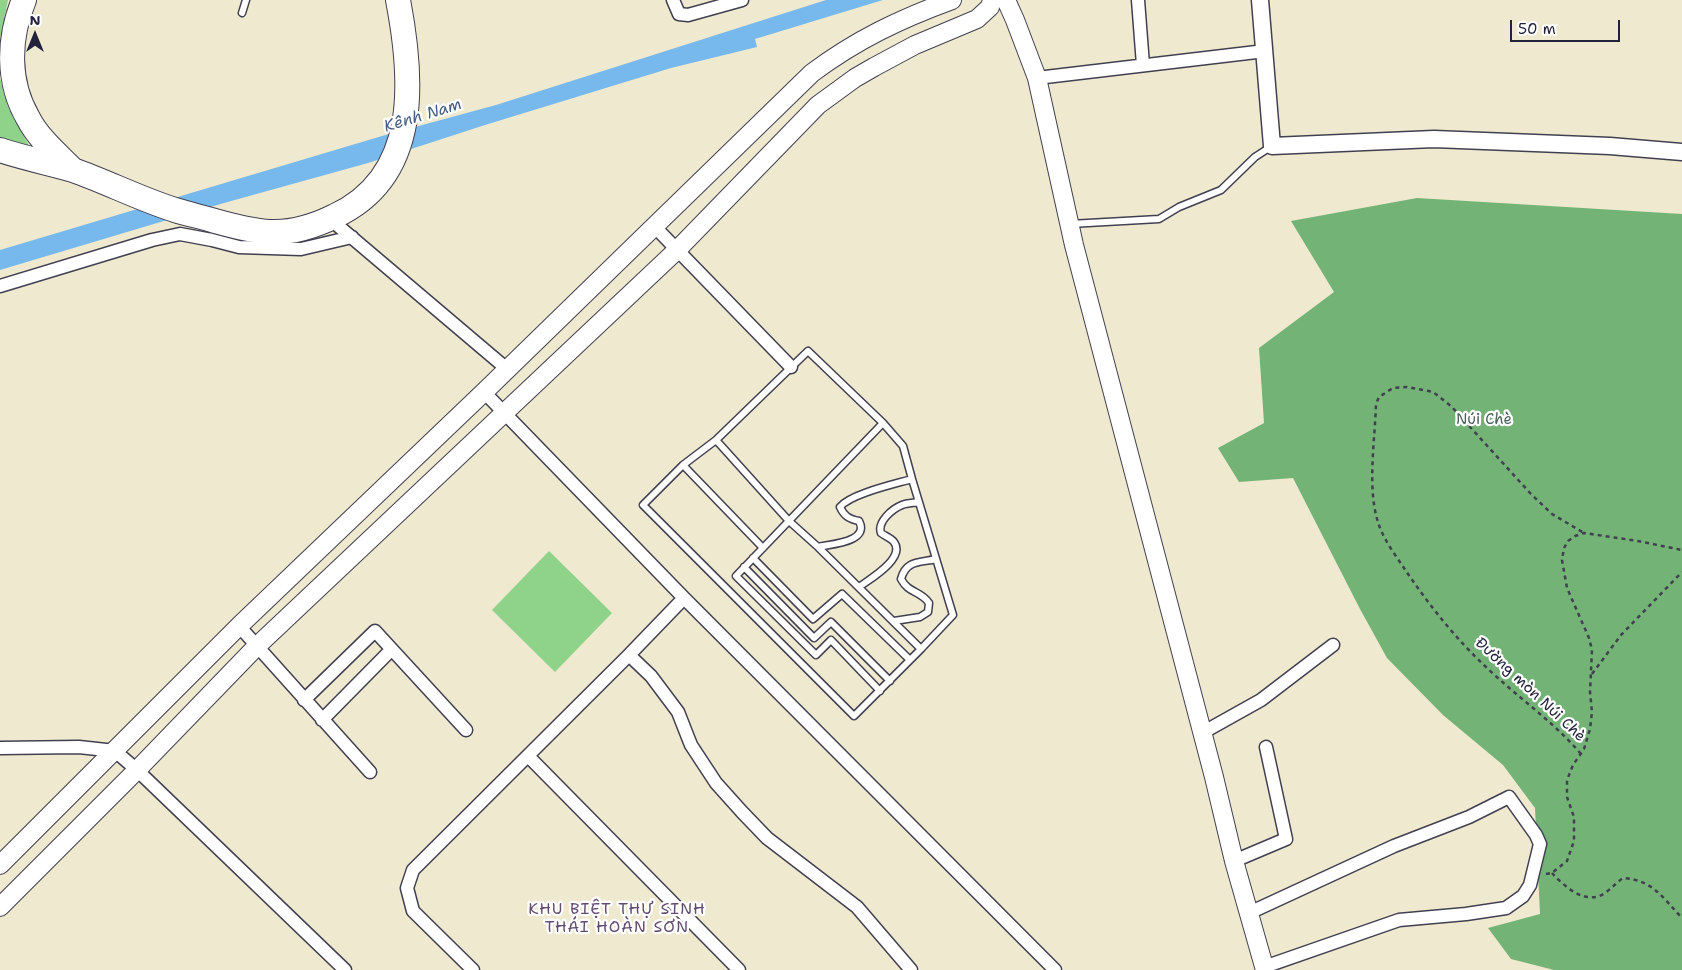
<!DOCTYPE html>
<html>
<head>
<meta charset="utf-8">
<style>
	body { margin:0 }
	#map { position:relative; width:1682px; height:970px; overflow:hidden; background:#efe9cf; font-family:"Shantell Sans",sans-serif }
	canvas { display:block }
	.north { position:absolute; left:10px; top:10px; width:50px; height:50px; -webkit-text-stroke:4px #fff; paint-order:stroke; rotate:0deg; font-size:14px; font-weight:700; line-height:20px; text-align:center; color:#22223b }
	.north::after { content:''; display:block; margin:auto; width:18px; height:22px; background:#22223b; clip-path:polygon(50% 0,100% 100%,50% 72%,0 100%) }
	.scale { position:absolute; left:1510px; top:20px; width:110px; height:22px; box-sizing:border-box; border:2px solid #22223b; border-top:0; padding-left:6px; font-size:15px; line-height:18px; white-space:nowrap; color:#22223b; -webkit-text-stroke:4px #fff; paint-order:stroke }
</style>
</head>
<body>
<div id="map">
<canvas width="1682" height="970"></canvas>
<div class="north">N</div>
<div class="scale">50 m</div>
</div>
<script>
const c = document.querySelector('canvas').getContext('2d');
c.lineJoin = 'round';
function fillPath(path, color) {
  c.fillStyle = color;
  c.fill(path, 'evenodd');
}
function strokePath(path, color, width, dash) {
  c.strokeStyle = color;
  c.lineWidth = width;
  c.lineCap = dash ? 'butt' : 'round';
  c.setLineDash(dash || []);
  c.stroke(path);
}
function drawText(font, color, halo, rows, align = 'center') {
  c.font = font + ' "Shantell Sans",sans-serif';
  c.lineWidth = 4.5;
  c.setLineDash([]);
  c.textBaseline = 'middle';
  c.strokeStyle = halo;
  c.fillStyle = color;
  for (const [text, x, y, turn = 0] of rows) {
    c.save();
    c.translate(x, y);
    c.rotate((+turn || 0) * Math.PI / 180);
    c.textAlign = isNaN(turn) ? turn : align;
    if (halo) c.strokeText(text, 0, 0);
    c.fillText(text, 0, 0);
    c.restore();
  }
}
fillPath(new Path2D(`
	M 0,0 L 8,0 L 0,38 Z
	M 0,78 C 6,105 19,127 32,151 L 0,141 Z
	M 549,551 L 612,613 L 555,672 L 492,610 Z`), '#8fd28a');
fillPath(new Path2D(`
	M 1417,198 L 1682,214 L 1682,970 L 1554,970 L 1511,959 L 1488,928 L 1540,914 L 1535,808 L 1503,765 L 1443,715 L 1387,658 L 1360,609 L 1293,478 L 1239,482 L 1218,448 L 1264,423 L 1259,348 L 1334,292 L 1291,221 Z`), '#73b476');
fillPath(new Path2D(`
	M 826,0 L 883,0 L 755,39 L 757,47 L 671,68 L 485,125 L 368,163 L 224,203 L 0,270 L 0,250 L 382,136 L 496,105 Z`), '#77b9ec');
const service = new Path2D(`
	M 242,13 L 246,0
	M 1070,224 L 1159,219 L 1179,207 L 1221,190 L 1255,157 L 1272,146
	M 808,351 L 883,423 L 903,446 L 912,479 L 953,615 L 921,649 L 854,716 L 643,505 L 683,465 L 716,440 Z
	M 716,440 L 789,521 L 818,547 L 921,649
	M 683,465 L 763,548
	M 818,547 C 831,544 870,542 859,521 C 849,519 844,516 840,507 C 850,494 895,484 912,479
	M 753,558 L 813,619 L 842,594 L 910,660
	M 744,567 L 814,638 L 831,622 L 890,681
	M 859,587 C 870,579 906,558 894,542 C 891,538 885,536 881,533 C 877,522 892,509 902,505 C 907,503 914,503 919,502
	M 894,621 L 920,617 L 928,612 L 929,603 C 920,590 909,594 901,579 C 906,560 919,563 936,559
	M 880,691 L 831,640 L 816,655 L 736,576 L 883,423`);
const minor = new Path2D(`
	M 673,0 L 679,14 L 688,15 L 742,0
	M 1138,0 L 1143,65
	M 1037,78 L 1265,51
	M 330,219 L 507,369
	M 654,226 L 791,367
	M 0,286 L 152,240 L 180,234 L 212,240 L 239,247 L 301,249 L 352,237
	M 484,392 L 684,598 L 1055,970
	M 239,626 L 370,772
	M 629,655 L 684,598
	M 304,700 L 375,631 L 466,730
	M 322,720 L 391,650
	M 1202,733 L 1261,700 L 1333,645
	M 0,748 L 79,747 L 115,751 L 137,770 L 345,970
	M 528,756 L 739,970
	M 1234,861 L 1286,839 L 1266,747
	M 1249,913 L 1394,846 L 1469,817 L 1509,797 L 1536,835 L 1540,844 L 1530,885 L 1523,896 L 1506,908 L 1466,914 L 1399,920 L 1264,967
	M 473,970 L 413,911 L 407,888 L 413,870 L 629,655 L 651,676 L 678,712 L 691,745 L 716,783 L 742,812 L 767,838 L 857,907 L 911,970`);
const tertiary = new Path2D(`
	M 1260,0 L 1272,146 L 1434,139 L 1610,146 L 1682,152`);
const secondary = new Path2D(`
	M 1006,0 L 1015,20 L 1037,78 L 1074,245 L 1214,777 L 1234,861 L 1265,970
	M 0,865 L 239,626 L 484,392 L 812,73 C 856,40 900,19 952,0
	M 0,907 L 137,770 L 256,647 L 677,250 L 818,105 L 855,78 L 874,67 L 915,45 L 977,19 L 990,7 L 992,0`);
const motorway = new Path2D(`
	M 24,0 C 8,38 7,82 28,118 C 38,138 57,154 73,170
	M 0,150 C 24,158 49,163 73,170 C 107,182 140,199 175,210 C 188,214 202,217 215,221 C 233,226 252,231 270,232 C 294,233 315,226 335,216 C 421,176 413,78 398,0`);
strokePath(service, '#414051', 9);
strokePath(minor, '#414051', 15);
strokePath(tertiary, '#414051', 19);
strokePath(secondary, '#414051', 20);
strokePath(motorway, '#414051', 26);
strokePath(new Path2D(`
	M 1592,674 L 1621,635 L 1682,572
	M 1581,754 C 1553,721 1517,697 1486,667 C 1456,639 1429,605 1406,571 C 1396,556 1383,539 1378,522 C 1367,488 1375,440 1376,404 L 1379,397 L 1393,388 L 1407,387 L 1433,392 L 1451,406 L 1531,494 L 1552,514 L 1584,533
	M 1552,873 C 1565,887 1586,906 1605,893 C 1612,888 1617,882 1623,878 C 1653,880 1663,898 1682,918
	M 1546,874 L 1552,873 L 1567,861 L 1574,841 L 1574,817 L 1567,797 L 1567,780 L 1573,765 L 1584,749 L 1590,729 L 1592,712 L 1590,692 L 1592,650 L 1589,638 L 1567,588 L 1562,560 L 1564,548 L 1568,541 L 1575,536 L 1584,533 L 1638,541 L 1682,550`), '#414051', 2.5, [4, 4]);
strokePath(service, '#fff', 6);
strokePath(minor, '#fff', 12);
strokePath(tertiary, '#fff', 16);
strokePath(secondary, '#fff', 18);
strokePath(motorway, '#fff', 24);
drawText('15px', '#486057', '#fff', [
	["Núi Chè",1484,420]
]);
drawText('15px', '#22223b', '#fff', [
	["Đường mòn Núi Chè",1530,690,43]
]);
drawText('italic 16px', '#445e82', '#fff', [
	["Kênh Nam",423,116,-17]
]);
c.letterSpacing = '1px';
drawText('16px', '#624c6f', '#fff', [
	["KHU BIỆT THỰ SINH",617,910],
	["THÁI HOÀN SƠN",617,928]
]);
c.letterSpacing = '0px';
</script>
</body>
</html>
